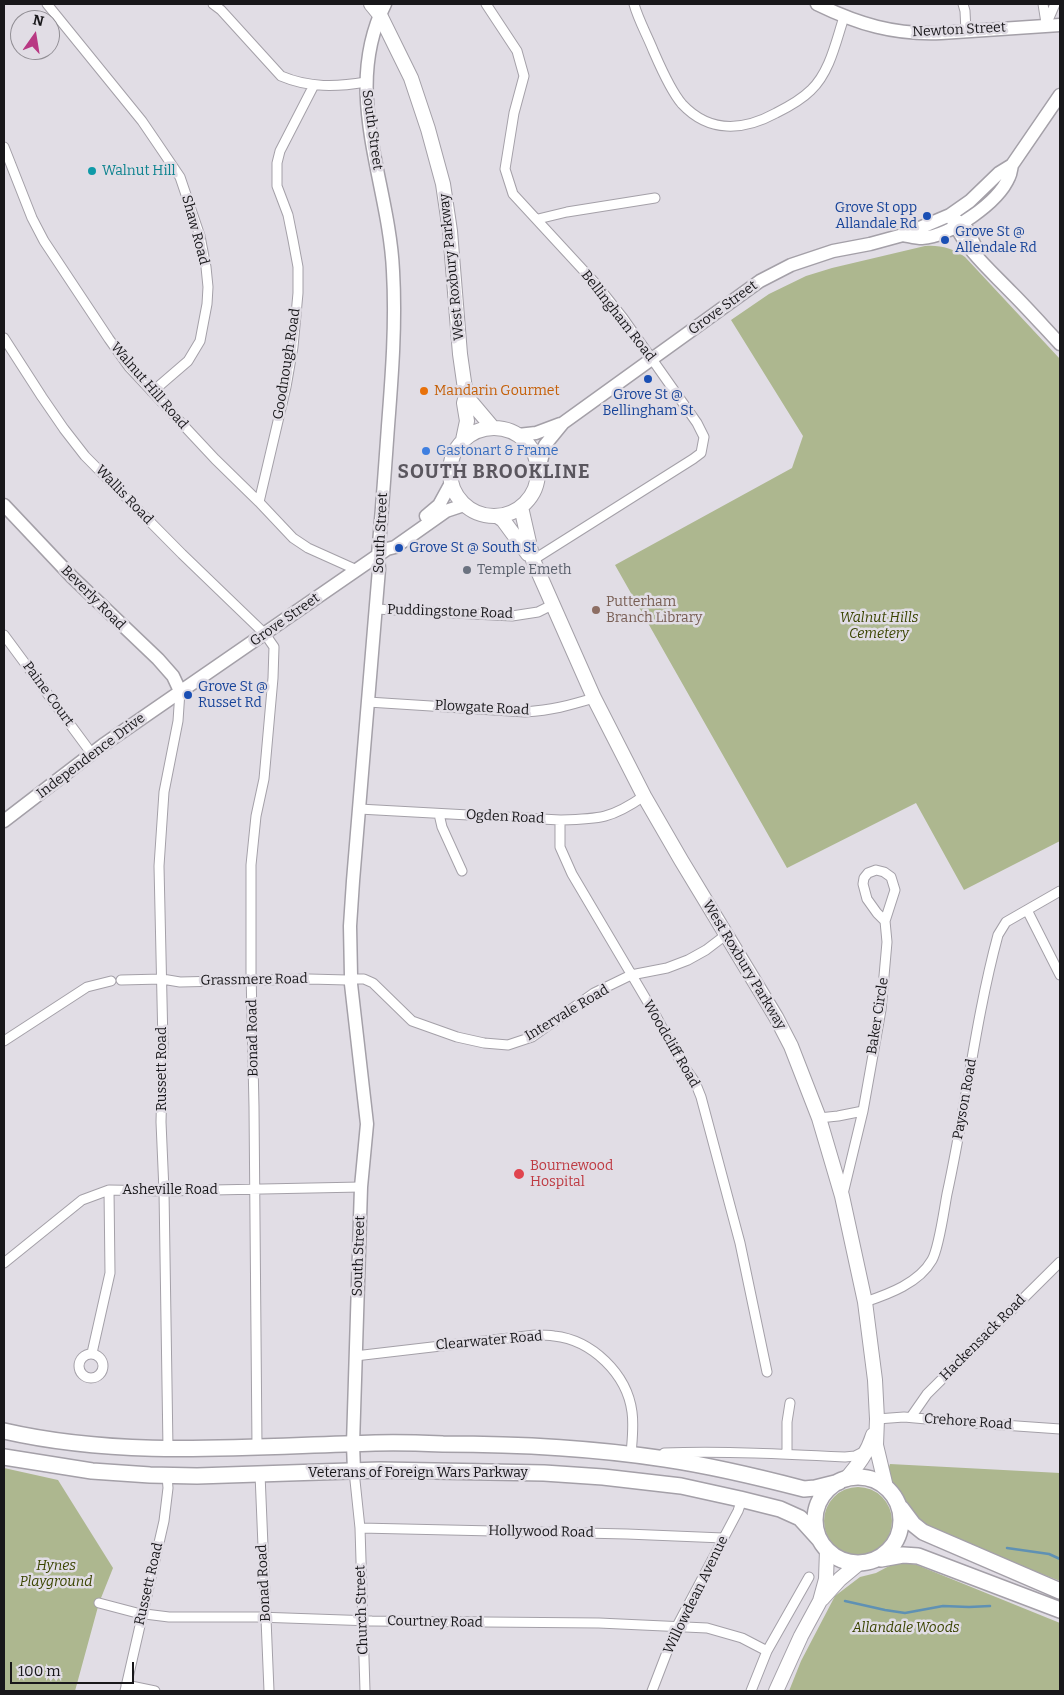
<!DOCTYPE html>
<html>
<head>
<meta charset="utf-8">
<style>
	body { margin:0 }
	#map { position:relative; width:1064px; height:1695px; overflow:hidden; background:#e1dde5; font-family:Bitter,serif }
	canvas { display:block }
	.frame { position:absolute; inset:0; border:5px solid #18171a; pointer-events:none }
	.north { position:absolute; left:10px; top:10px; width:50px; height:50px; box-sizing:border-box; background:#e1dde5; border:1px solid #918e94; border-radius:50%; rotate:13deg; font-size:14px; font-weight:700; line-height:20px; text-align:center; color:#18171a }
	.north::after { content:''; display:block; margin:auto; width:18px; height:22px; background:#b83883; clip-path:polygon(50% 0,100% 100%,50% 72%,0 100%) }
	.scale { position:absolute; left:10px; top:1662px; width:124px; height:22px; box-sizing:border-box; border:2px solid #18171a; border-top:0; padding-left:6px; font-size:15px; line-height:18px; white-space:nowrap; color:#18171a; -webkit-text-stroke:4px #e1dde5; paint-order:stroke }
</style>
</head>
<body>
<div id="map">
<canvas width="1064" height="1695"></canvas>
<div class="frame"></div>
<div class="north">N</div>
<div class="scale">100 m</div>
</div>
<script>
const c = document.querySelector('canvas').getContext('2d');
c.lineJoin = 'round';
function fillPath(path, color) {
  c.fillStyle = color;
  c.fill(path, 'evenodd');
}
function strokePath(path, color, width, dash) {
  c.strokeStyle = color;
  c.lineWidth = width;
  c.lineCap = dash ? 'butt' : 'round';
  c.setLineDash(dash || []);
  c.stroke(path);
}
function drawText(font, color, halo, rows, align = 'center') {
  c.font = font + ' Bitter,serif';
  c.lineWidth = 5;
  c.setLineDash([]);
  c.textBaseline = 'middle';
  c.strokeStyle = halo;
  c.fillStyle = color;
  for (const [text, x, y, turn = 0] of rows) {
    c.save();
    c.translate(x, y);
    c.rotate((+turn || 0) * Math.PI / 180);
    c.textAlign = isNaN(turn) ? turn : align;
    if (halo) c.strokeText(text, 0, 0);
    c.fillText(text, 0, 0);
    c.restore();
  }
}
fillPath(new Path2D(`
	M 925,246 C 940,245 953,248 965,257 L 1060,359 L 1060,841 L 964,890 L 916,803 L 787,868 L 615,565 L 792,468 L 803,436 L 731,320 L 769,294 L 806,276 L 832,268 Z
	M 890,1464 L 1060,1473 L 1060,1581 L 930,1531 L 911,1514 L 902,1494 L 886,1476 Z
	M 4,1468 L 58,1480 L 113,1568 L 99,1603 L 75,1691 L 4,1691 Z
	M824 1521a34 34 0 1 1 68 0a34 34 0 1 1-68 0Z
	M 903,1562 L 917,1565 L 1060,1623 L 1060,1691 L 789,1691 L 801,1661 L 835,1596 L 860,1577 L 876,1573 L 891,1565 Z`), '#adb78f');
strokePath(new Path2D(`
	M 1007,1548 L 1049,1554 L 1060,1559
	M 845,1601 L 885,1610 L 905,1613 L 943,1606 L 969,1607 L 990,1606`), '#5f91b4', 2.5);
const street = new Path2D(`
	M 47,4 L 142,121 L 157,143 L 180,177 L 200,236 L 206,267 L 208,287 L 207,304 L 200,341 L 188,361 L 152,392
	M 213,4 L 221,10 L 281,76 C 309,88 337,87 366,82
	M 486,4 L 517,51 L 524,76 L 514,113 L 505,169 L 513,194 L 596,284 L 623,318 L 697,423 L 704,437 L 701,453 L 693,459 L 533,560
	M 634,4 C 638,19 647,35 653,50 C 660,66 670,90 682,104 C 709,133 743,131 776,113 C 788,107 802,99 811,90 C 830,72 836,41 844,17
	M 963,4 L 965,11 L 966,32
	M 1043,4 L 1046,23
	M 1046,25 L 1055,4
	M 4,147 L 32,218 L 44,241 L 109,339 L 129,367 L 215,459 L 259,502 L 293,538 L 308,548 L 357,570
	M 538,219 L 567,212 L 655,198
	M 4,338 L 42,397 L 64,429 L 85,456 L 182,554 L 265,634 L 274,647 L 273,678 L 264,779 L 256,816 L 251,865 L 251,972 L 254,1107 L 257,1447
	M 259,502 L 286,387 L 293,347 L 298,293 L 298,267 L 293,240 L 288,215 L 277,186 L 277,163 L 280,151 L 314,85
	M 376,609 L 512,616 L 538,612 L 552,605
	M 4,635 L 92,754
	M 368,702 L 525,712 C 553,710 567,706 594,698
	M 359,809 L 560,820 C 599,819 611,819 644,796
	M 439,814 L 442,827 L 462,871
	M 560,820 L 560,847 L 572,874 L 656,1016 L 680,1061 L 695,1082 L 701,1097 L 740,1243 L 767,1372
	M 1027,910 L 1060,975
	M 354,979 L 364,979 L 373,983 L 412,1021 L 457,1037 L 484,1043 L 508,1045 L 532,1037 L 594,993 L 631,975 L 667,968 L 688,960 L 706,950 L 727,934
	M 121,980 L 162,979 L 180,982 L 309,979 L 347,980
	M 4,1041 L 87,987 L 111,981
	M 819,1118 L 838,1116 L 863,1111 L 881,1010 L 887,942 L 885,921 L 895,890 L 891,877 L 884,872 L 876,870 L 868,873 L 864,878 L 863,884 L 867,899 L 877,913 L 885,921
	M 843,1194 L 863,1111
	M 4,1263 L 82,1200 L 109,1190 L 164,1191 L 361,1187
	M 865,1302 C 889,1294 919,1283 932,1260 C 939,1248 944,1210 947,1194 C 966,1108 975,1020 998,935 L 1006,922 L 1060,891
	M 92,1353 L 110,1273 L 109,1190
	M79 1366a12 12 0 1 1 24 0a12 12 0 1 1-24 0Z
	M 355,1356 L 535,1335 C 541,1335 548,1335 554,1336 C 592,1340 627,1374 632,1412 C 634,1426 632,1441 631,1455 L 634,1455
	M 911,1417 L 927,1394 L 1060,1262
	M 877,1419 L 904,1417 L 960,1422 L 1060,1429
	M 168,1449 L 164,1191 L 161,1122 L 163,1044 L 159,866 L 164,792 L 178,721 L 180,691
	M 664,1453 C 725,1451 785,1454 845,1457 L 855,1456 L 865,1451
	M 787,1454 L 787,1422 L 790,1403
	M 354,1471 L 360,1528 L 365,1691
	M 260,1474 L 269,1691
	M 360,1528 L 627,1534 L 723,1538
	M 99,1603 L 137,1613 L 169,1617 L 258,1617 L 372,1621 L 599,1623 L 707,1628 L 742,1638 L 767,1651
	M 126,1685 L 155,1691
	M 125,1691 L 164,1521 L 168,1488 L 167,1476
	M 652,1691 L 677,1626 L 738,1511 L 742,1499
	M 751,1691 L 767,1651 L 809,1577`);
const secondary = new Path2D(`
	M 817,4 C 858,24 894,35 941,33 L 1060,25
	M 956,220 L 967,229 L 978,252
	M 953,221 C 968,252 988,268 1012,293 C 1028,309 1044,327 1060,344
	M 903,235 C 909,236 916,238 922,238 C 950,236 998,203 1009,177 C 1011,173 1011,169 1012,165 L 1060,95
	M 518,435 L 536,433 L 560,424
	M 537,478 L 545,445 L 563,423 L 760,281 L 791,265 L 833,251 L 870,244 L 903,235 L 950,215 L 970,201 L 999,173 L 1012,165
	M 4,505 L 72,577 L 158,659 L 173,676 L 180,691
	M 426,516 L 439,505 L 451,483
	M 4,821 L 103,745 L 387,549 L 395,547 L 446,511 L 464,505
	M 351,976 L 350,926 L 353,881 L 379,569 L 378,555 C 382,512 385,469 388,426 C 392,375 396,323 393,271 C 389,181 341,92 385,4
	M 351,984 L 367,1124 L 361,1187 L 353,1444 L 354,1471`);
const primary = new Path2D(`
	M 371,4 L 380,15 L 411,78 L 428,129 L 443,184 L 450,231 L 460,354 L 466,396 L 464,403 L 467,421 L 463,440
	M 466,396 L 493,428
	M450 472a44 44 0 1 1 88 0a44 44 0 1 1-88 0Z
	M 521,507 L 533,560 L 594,698 L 644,796 L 681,860 L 776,1017 L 791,1046 L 819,1118 L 842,1196 L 865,1302 L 875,1380 L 877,1419 L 876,1445 L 886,1487
	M 497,516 L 503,520 L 528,554
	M 846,1479 C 858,1465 868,1452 873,1435
	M 822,1599 L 840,1579 L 858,1564
	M 776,1691 L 801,1636 L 820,1601 L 826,1579 L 827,1550`);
const highway = new Path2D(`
	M 4,1431 C 126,1459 251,1446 375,1443 C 397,1442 421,1443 443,1444 C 517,1444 592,1448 665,1459 C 712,1466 758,1477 804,1489 L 815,1488 L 839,1482
	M 4,1457 L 92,1471 L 150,1475 L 197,1476 L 380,1470 L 544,1473 L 603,1477 L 681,1486 L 740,1499 L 780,1509 L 800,1518 L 819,1539
	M815 1520a43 43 0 1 1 86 0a43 43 0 1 1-86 0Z
	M 901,1508 L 913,1524 L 923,1532 L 1060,1591
	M 881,1559 L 903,1555 L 918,1556 L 1060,1610`);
strokePath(street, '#a4a0a8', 11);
strokePath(secondary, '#a4a0a8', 15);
strokePath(primary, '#a4a0a8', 16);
strokePath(highway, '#a4a0a8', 18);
strokePath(street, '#fff', 9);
strokePath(secondary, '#fff', 12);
strokePath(primary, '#fff', 14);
strokePath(highway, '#fff', 15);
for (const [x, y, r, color] of [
	[92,171,5,"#0f9aa8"],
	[927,216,5,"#1a4fb4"],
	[945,240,5,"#1a4fb4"],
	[648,379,5,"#1a4fb4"],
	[424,391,5,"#e8710a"],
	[426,451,5,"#3f7fe0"],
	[399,548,5,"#1a4fb4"],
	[467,570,5,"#6b7280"],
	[596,610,5,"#8d6e63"],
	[188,695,5,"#1a4fb4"],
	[519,1174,6,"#e0444e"]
]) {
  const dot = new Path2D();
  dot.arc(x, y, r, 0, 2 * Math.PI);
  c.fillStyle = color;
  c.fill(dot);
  strokePath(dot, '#e1dde5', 2);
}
drawText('14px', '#18171a', '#e1dde5', [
	["Newton Street",959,30,-3],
	["South Street",372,130,82],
	["Shaw Road",195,230,75],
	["West Roxbury Parkway",452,267,-96],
	["Grove Street",723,308,-36],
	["Bellingham Road",618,316,52],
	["Goodnough Road",287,364,-81],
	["Walnut Hill Road",149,386,49],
	["Wallis Road",124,495,46],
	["South Street",381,533,-87],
	["Beverly Road",93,598,45],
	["Puddingstone Road",450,612,2],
	["Grove Street",285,620,-35],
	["Paine Court",48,694,54],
	["Plowgate Road",482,708,3],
	["Independence Drive",91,756,-37],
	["Ogden Road",505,817,3],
	["West Roxbury Parkway",744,965,59],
	["Grassmere Road",254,980,-1],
	["Intervale Road",567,1013,-31],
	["Baker Circle",878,1016,-81],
	["Bonad Road",253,1038,-91],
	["Woodcliff Road",671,1044,60],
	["Russett Road",162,1069,-90],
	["Payson Road",965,1099,-80],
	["Asheville Road",170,1190],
	["South Street",359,1256,-88],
	["Hackensack Road",983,1338,-45],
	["Clearwater Road",489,1341,-5],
	["Crehore Road",968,1422,4],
	["Veterans of Foreign Wars Parkway",418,1473],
	["Hollywood Road",541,1532,1],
	["Bonad Road",264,1583,-93],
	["Russett Road",149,1584,-77],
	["Willowdean Avenue",696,1595,-64],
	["Church Street",362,1610,-92],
	["Courtney Road",435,1622,1]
]);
drawText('14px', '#0d838f', '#e1dde5', [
	["Walnut Hill",102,171]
], 'left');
drawText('14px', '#164399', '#e1dde5', [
	["Grove St opp",917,208,"right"],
	["Allandale Rd",917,224,"right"],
	["Grove St @",955,232],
	["Allendale Rd",955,248],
	["Grove St @",648,395,"center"],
	["Bellingham St",648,411,"center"],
	["Grove St @ South St",409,548],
	["Grove St @",198,687],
	["Russet Rd",198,703]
], 'left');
drawText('14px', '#c56008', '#e1dde5', [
	["Mandarin Gourmet",434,391]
], 'left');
drawText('14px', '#366cbe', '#e1dde5', [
	["Gastonart & Frame",436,451]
], 'left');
drawText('14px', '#5b616d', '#e1dde5', [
	["Temple Emeth",477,570]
], 'left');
drawText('14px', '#785e54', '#e1dde5', [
	["Putterham",606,602],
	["Branch Library",606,618]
], 'left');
drawText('italic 14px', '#3a4401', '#e1dde5', [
	["Walnut Hills",879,618],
	["Cemetery",879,634],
	["Hynes",56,1566],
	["Playground",56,1582],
	["Allandale Woods",906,1628]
]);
drawText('14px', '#be3a42', '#e1dde5', [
	["Bournewood",530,1166],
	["Hospital",530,1182]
], 'left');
c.letterSpacing = '1px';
drawText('bold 19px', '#5a565e', '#e1dde5', [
	["SOUTH BROOKLINE",494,473]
]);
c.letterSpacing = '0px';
</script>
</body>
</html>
